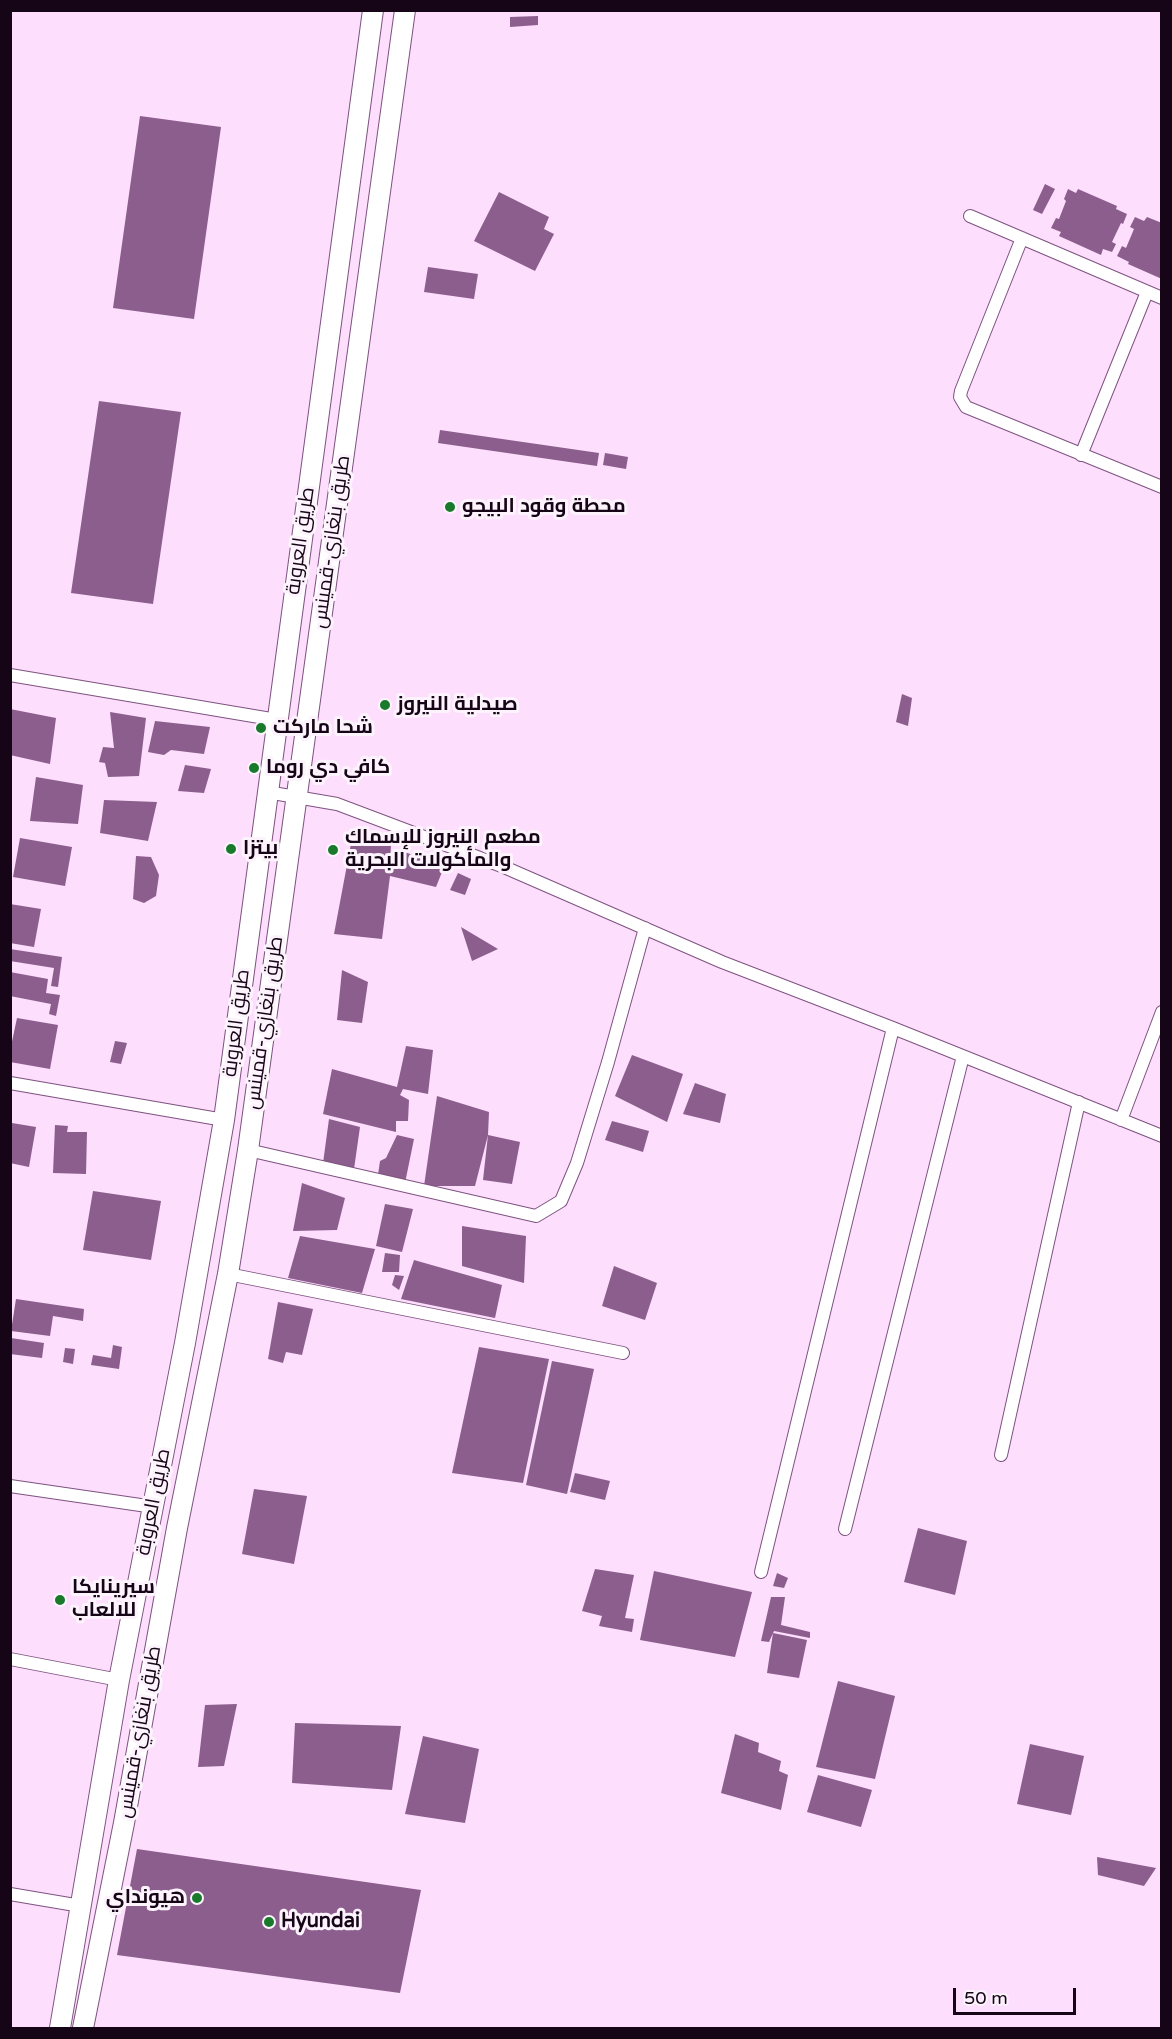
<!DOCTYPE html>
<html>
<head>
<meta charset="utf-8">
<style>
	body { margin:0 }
	#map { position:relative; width:1172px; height:2039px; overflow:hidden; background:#fddefd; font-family:"Varela Round",sans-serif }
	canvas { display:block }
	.frame { position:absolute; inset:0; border:12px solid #150516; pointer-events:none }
	.scale { position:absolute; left:953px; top:1988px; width:123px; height:27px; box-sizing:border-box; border:3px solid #150516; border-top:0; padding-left:8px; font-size:18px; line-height:21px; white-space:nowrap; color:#150516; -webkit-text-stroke:4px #fdf3fd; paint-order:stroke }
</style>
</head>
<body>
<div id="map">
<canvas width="1172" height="2039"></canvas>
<div class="frame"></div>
<div class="scale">50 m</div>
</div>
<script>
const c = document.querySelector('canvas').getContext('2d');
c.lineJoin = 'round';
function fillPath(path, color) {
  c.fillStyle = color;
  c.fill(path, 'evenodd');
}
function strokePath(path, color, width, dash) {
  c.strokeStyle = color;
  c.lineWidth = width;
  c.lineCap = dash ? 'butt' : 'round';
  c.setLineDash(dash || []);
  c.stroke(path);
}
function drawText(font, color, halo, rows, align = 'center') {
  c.font = font + ' "Varela Round",Cairo,sans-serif';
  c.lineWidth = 6;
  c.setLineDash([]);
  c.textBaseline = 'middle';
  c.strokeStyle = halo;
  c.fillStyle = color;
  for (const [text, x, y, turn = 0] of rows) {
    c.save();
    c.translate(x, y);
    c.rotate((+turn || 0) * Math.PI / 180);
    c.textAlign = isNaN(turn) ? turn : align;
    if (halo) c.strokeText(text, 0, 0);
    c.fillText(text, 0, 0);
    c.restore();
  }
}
fillPath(new Path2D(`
	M 538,16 L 538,25 L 510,27 L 510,17 Z
	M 140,116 L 221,127 L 194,319 L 113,308 Z
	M 1045,184 L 1055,189 L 1042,214 L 1033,210 Z
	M 1068,189 L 1076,193 L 1078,189 L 1117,206 L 1116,209 L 1127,214 L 1123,224 L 1121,223 L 1112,242 L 1116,244 L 1112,252 L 1103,249 L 1101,255 L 1059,236 L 1061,232 L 1051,228 L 1056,218 L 1059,219 L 1066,201 L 1064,199 Z
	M 499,192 L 549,217 L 544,229 L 554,234 L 535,271 L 474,241 Z
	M 1135,217 L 1144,221 L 1147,217 L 1162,223 L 1162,279 L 1128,264 L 1129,262 L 1117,256 L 1122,246 L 1126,248 L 1134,229 L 1130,227 Z
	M 428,267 L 478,274 L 474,299 L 424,292 Z
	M 99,401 L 181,412 L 153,604 L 71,593 Z
	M 440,430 L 599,453 L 597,466 L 438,443 Z
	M 605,453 L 628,457 L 626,469 L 603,465 Z
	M 902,694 L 912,698 L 908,726 L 896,722 Z
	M 10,709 L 56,718 L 50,764 L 10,755 Z
	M 110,712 L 146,718 L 139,776 L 108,777 L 105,763 L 99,762 L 103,747 L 114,748 Z
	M 155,721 L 210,727 L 204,754 L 171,750 L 164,755 L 148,752 Z
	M 185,765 L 211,769 L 204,793 L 178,791 Z
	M 36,777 L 83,785 L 78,824 L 30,821 Z
	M 104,800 L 157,802 L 148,841 L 100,833 Z
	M 353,833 L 391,845 L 390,861 L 396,863 L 402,851 L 444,867 L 436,887 L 390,876 L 382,939 L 334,934 Z
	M 20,838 L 72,847 L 65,886 L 13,877 Z
	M 136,856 L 151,857 L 159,875 L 156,896 L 144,903 L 133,899 Z
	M 458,873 L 471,879 L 465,895 L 450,890 Z
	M 10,904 L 41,909 L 34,947 L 10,943 Z
	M 461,927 L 498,949 L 472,961 Z
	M 10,949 L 62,957 L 58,987 L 51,986 L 54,968 L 10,961 Z
	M 342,970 L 368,982 L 362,1023 L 337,1020 Z
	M 10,972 L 48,979 L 46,993 L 60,995 L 56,1016 L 49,1014 L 51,1004 L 10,996 Z
	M 17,1018 L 58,1025 L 50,1069 L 10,1062 L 10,1051 Z
	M 115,1041 L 127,1043 L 121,1064 L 110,1062 Z
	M 406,1046 L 433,1050 L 428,1094 L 403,1089 L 400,1095 L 409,1100 L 408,1121 L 396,1121 L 396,1132 L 323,1114 L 332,1069 L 397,1087 Z
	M 632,1055 L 683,1074 L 667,1122 L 615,1096 Z
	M 695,1083 L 726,1094 L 720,1123 L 683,1114 Z
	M 437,1096 L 489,1112 L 488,1135 L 475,1186 L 424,1186 Z
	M 329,1119 L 360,1127 L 354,1169 L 323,1163 Z
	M 612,1121 L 649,1131 L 643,1152 L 605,1140 Z
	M 12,1123 L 36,1127 L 29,1167 L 10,1163 Z
	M 55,1125 L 68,1126 L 67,1132 L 87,1132 L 86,1174 L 53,1173 Z
	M 397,1135 L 414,1139 L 405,1183 L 378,1175 L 380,1161 L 386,1158 Z
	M 488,1135 L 520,1142 L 512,1184 L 483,1180 Z
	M 302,1183 L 345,1198 L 337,1230 L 293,1231 Z
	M 93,1191 L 161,1201 L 151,1260 L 83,1250 Z
	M 385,1204 L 413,1209 L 402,1252 L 376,1246 Z
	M 462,1226 L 526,1236 L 524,1283 L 462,1266 Z
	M 300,1236 L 375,1249 L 362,1293 L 288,1278 Z
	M 385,1253 L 400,1255 L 399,1272 L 382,1272 Z
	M 414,1260 L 502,1285 L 495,1318 L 401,1299 Z
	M 614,1266 L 657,1283 L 645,1320 L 602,1306 Z
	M 395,1275 L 404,1276 L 399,1290 L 392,1285 Z
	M 16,1299 L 84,1309 L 83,1321 L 53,1316 L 50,1336 L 11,1331 Z
	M 278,1302 L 313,1309 L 302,1355 L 286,1352 L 283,1363 L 268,1359 Z
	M 11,1338 L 44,1343 L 42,1358 L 10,1354 Z
	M 113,1345 L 122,1347 L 119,1369 L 91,1365 L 93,1355 L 111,1358 Z
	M 479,1347 L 549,1359 L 523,1483 L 452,1473 Z
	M 65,1348 L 75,1349 L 73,1364 L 63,1362 Z
	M 552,1361 L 594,1369 L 567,1494 L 526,1485 Z
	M 575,1473 L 610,1481 L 605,1500 L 570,1492 Z
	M 254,1489 L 307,1496 L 294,1564 L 242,1554 Z
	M 918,1528 L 967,1541 L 955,1595 L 904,1582 Z
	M 595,1569 L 634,1575 L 625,1618 L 634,1619 L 632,1632 L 599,1626 L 602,1616 L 582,1611 Z
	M 654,1571 L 752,1592 L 735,1657 L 640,1640 Z
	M 777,1573 L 788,1578 L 784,1588 L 773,1586 Z
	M 771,1597 L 785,1597 L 781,1625 L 810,1632 L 810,1638 L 774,1631 L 769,1642 L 761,1641 Z
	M 773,1633 L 807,1640 L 799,1678 L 767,1673 Z
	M 838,1681 L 895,1696 L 875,1779 L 816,1767 Z
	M 237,1704 L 224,1766 L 198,1767 L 205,1705 Z
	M 295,1723 L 401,1726 L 392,1790 L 292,1783 Z
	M 735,1734 L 759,1743 L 758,1752 L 781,1761 L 779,1771 L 788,1775 L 781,1810 L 721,1793 Z
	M 423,1736 L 479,1749 L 465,1823 L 405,1814 Z
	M 1030,1744 L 1084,1756 L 1071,1815 L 1017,1804 Z
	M 818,1775 L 872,1790 L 861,1827 L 807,1812 Z
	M 137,1849 L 421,1890 L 400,1993 L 117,1955 Z
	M 1097,1857 L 1156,1868 L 1144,1886 L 1098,1875 Z`), '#8c5e8d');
const minor = new Path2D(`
	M 970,216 L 1162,298
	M 1022,238 L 961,391 L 960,397 L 966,407 L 1162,487
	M 1081,455 L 1147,292
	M 10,675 L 277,720
	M 267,792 L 337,804 L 504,867 L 722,962 L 893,1028 L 1162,1136
	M 10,1083 L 224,1120
	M 1121,1120 L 1162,1012
	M 248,1150 L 536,1216 L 561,1201 L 577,1163 L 608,1062 L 645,928
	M 228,1274 L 623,1353
	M 1001,1455 L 1079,1102
	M 10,1486 L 154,1507
	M 845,1529 L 963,1056
	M 761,1572 L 893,1028
	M 10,1659 L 119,1680
	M 10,1894 L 81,1906`);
const primary = new Path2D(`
	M 60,2028 L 119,1680 L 185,1343 L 224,1120 L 373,10
	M 83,2028 L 124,1823 L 177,1528 L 228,1274 L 248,1150 L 405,10`);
strokePath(minor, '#7e5280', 14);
strokePath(primary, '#7e5280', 22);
strokePath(minor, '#fff', 12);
strokePath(primary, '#fff', 20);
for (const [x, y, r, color] of [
	[450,507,6,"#197a2c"],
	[385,705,6,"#197a2c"],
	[261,728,6,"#197a2c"],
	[254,768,6,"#197a2c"],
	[231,849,6,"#197a2c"],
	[333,850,6,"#197a2c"],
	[60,1600,6,"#197a2c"],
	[197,1898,6,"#197a2c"],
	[269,1922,6,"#197a2c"]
]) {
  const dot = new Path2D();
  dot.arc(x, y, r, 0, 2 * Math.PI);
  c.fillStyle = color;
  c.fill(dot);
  strokePath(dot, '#fdf3fd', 2);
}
drawText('bold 20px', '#150516', '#fdf3fd', [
	["محطة وقود البيجو",462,507],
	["صيدلية النيروز",397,705],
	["شحا ماركت",273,728],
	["كافي دي روما",266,768],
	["مطعم النيروز للإسماك",345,838],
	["والمأكولات البحرية",345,861],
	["بيتزا",243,849],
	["سيرينايكا",72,1588],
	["للالعاب",72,1611],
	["هيونداي",185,1898,"right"],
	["Hyundai",281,1922]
], 'left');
drawText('20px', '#150516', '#fdf3fd', [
	["طريق العروبة",301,541,-82],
	["طريق بنغازي-قمينس",332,542,-82],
	["طريق العروبة",237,1023,-83],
	["طريق بنغازي-قمينس",265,1023,-82],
	["طريق العروبة",154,1502,-79],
	["طريق بنغازي-قمينس",140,1732,-80]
]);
</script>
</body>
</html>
